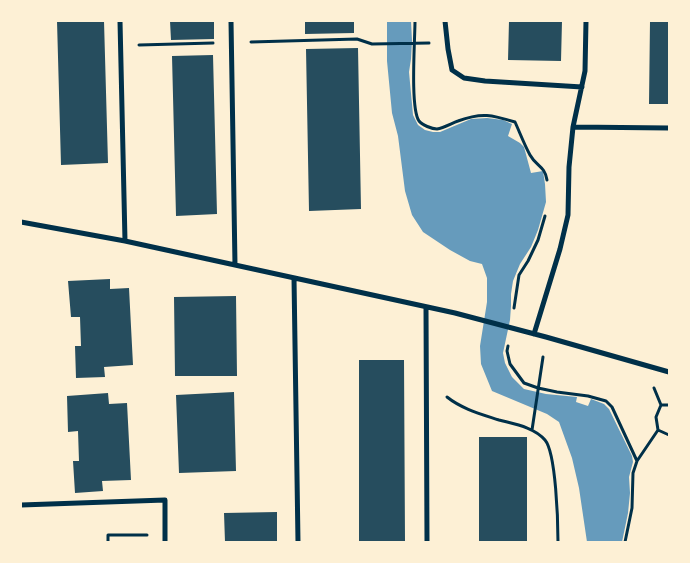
<!DOCTYPE html>
<html>
<head>
<meta charset="utf-8">
<style>
	body { margin:0 }
	#map { position:relative; width:690px; height:563px; overflow:hidden; background:#fdf0d5; font-family:Roboto,sans-serif }
	canvas { display:block }
	.frame { position:absolute; inset:0; border:22px solid #fdf0d5; pointer-events:none }
</style>
</head>
<body>
<div id="map">
<canvas width="690" height="563"></canvas>
<div class="frame"></div>
</div>
<script>
const c = document.querySelector('canvas').getContext('2d');
c.lineJoin = 'round';
function fillPath(path, color) {
  c.fillStyle = color;
  c.fill(path, 'evenodd');
}
function strokePath(path, color, width, dash) {
  c.strokeStyle = color;
  c.lineWidth = width;
  c.lineCap = dash ? 'butt' : 'round';
  c.setLineDash(dash || []);
  c.stroke(path);
}
fillPath(new Path2D(`
	M 387,21 L 411,21 L 412,41 L 411,59 L 409,72 L 413,115 L 418,125 L 425,130 L 433,132 L 440,132 L 471,119 L 487,118 L 503,120 L 512,124 L 508,136 L 520,143 L 524,147 L 531,173 L 543,171 L 545,184 L 546,202 L 538,230 L 531,247 L 520,264 L 513,281 L 511,294 L 511,306 L 510,320 L 503,353 L 505,363 L 512,377 L 524,389 L 546,394 L 577,397 L 576,402 L 588,406 L 591,399 L 604,404 L 609,409 L 632,456 L 633,462 L 629,477 L 630,493 L 628,513 L 622,542 L 587,542 L 579,488 L 572,458 L 559,422 L 547,414 L 492,391 L 481,364 L 480,346 L 487,302 L 487,278 L 482,264 L 470,261 L 450,250 L 423,232 L 412,215 L 405,191 L 398,136 L 392,113 L 387,61 Z`), '#669bbc');
fillPath(new Path2D(`
	M 57,21 L 104,21 L 108,163 L 61,165 Z
	M 170,21 L 214,21 L 214,39 L 171,40 Z
	M 305,21 L 354,21 L 354,33 L 305,34 Z
	M 509,21 L 562,21 L 561,61 L 508,60 Z
	M 650,21 L 669,21 L 669,104 L 649,104 Z
	M 358,48 L 361,209 L 309,211 L 306,49 Z
	M 213,55 L 217,214 L 176,216 L 172,56 Z
	M 110,279 L 110,289 L 129,288 L 133,365 L 104,367 L 105,377 L 76,378 L 75,346 L 81,346 L 80,317 L 71,317 L 68,281 Z
	M 236,296 L 237,376 L 175,376 L 174,297 Z
	M 359,360 L 404,360 L 405,542 L 359,542 Z
	M 234,392 L 236,471 L 179,473 L 176,395 Z
	M 108,393 L 109,404 L 127,403 L 131,480 L 102,481 L 103,491 L 75,493 L 73,461 L 79,461 L 78,431 L 68,432 L 67,396 Z
	M 479,437 L 527,437 L 527,542 L 479,542 Z
	M 277,512 L 277,542 L 225,542 L 224,513 Z`), '#264d5e');
strokePath(new Path2D(`
	M 415,21 C 415,40 410,108 419,121 C 422,125 432,129 437,129 C 444,128 452,123 458,121 C 482,112 492,115 515,122 C 520,133 524,144 530,155 C 536,166 545,166 547,180
	M 251,42 L 357,39 L 372,44 L 429,43
	M 139,45 L 213,43
	M 514,308 L 519,275 L 528,261 L 538,240 L 545,216
	M 508,346 L 507,351 L 510,364 L 524,383 L 538,388 L 557,392 L 588,396 L 606,401 L 612,407 L 637,461 L 633,473 L 632,508 L 625,542
	M 654,388 L 661,405 L 656,417 L 658,430 L 669,435
	M 447,397 C 462,409 481,414 499,420 C 514,424 534,427 545,440 C 556,453 558,522 558,542
	M 661,405 L 669,405
	M 532,430 L 543,357
	M 637,461 L 658,430
	M 108,542 L 108,535 L 147,535`), '#003049', 3);
strokePath(new Path2D(`
	M 120,21 L 125,241
	M 231,21 L 235,265
	M 445,21 L 448,49 L 452,70 L 464,78 L 485,81 L 582,87
	M 573,127 L 669,128
	M 21,222 L 125,241 L 455,313 L 546,337 L 669,372
	M 294,278 L 298,542
	M 426,307 L 427,542
	M 534,334 L 560,249 L 568,215 L 569,167 L 573,127 L 585,71 L 586,21
	M 21,505 L 165,500 L 165,542`), '#003049', 5);
</script>
</body>
</html>
